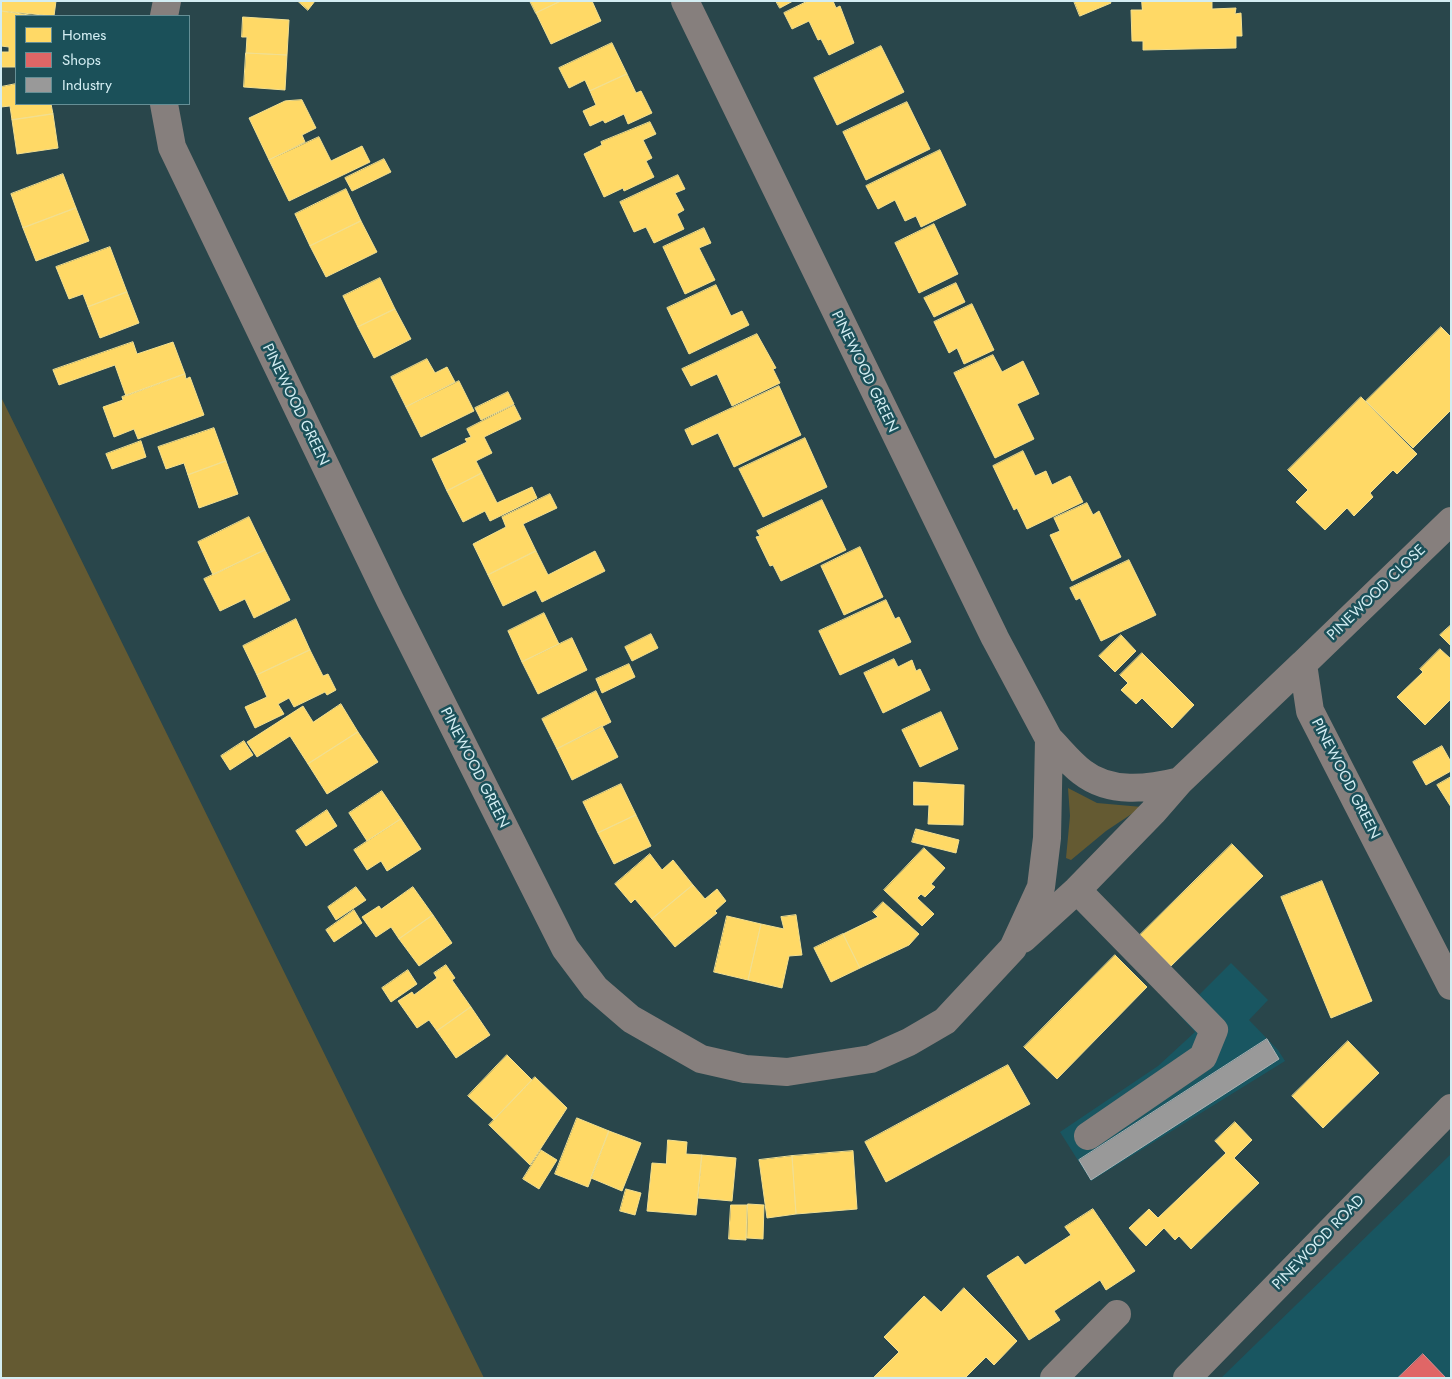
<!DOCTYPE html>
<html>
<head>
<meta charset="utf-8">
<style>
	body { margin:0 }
	#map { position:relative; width:1452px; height:1379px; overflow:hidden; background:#29464b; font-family:Jost,sans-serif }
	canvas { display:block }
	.frame { position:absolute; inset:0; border:2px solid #d3edf2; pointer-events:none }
	.legend { position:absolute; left:15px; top:15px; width:175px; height:90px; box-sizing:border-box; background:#1b5059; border:1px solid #658f96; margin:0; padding:6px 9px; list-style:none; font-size:15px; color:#d3edf2 }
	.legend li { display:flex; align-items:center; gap:10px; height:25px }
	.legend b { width:25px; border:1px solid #658f96 }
</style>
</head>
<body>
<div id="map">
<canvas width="1452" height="1379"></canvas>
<div class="frame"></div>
<ul class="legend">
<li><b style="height:14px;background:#ffd966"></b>Homes</li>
<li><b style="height:14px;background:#e06666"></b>Shops</li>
<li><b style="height:14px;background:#999"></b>Industry</li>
</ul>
</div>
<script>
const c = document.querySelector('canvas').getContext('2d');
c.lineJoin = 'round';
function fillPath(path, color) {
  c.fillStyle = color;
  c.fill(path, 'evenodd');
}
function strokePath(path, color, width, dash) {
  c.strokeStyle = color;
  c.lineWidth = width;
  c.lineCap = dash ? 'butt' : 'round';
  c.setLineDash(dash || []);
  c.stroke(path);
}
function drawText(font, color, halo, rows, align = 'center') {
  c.font = font + ' Jost,sans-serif';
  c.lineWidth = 5;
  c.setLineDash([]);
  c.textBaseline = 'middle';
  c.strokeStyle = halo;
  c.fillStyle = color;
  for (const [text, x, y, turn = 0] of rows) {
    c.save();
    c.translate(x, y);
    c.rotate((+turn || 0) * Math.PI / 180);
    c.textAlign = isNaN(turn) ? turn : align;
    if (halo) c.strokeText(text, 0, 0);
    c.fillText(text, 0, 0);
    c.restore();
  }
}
fillPath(new Path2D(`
	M 1109,939 L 1195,999 L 1231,963 L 1268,1000 L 1249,1020 L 1278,1050 L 1285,1061 L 1091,1181 L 1060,1132 L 1158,1066 L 1195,1032 Z
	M 1451,1154 L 1451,1378 L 1221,1378 Z`), '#195661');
fillPath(new Path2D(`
	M 1,397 L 484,1378 L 1,1378 Z
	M 1068,788 L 1097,803 L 1142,807 L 1106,831 L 1071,860 L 1066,858 L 1070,816 Z`), '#645a32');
const homes = new Path2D(`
	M 1,1 L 56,1 L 54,16 L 1,11 Z
	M 298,1 L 315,1 L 308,10 Z
	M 530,1 L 561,1 L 536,13 Z
	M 561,1 L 592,1 L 601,21 L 551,44 L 536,13 Z
	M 776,1 L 793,1 L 780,8 Z
	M 808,1 L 833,1 L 836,8 L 840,6 L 854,43 L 829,55 L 821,39 L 818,40 L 809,21 L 792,29 L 784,13 Z
	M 1074,1 L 1110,1 L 1111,3 L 1080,16 Z
	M 1142,1 L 1212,1 L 1212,9 L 1236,8 L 1235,14 L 1241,13 L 1242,36 L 1236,36 L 1236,48 L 1143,50 L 1143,41 L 1132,41 L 1131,10 L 1142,10 Z
	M 1,11 L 36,16 L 16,16 L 16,67 L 1,67 L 1,52 L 9,52 L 9,47 L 1,46 Z
	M 243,17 L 289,20 L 287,55 L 246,53 L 247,37 L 242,37 Z
	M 612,43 L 627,74 L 590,91 L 585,80 L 569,88 L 559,68 Z
	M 881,46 L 904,92 L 837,125 L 814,78 Z
	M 246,53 L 287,55 L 285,90 L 244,87 Z
	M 627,74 L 636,93 L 641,91 L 652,113 L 628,124 L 624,114 L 605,123 L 603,120 L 590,126 L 583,111 L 596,105 L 590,91 Z
	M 16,84 L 16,104 L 51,104 L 53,114 L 12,120 L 10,106 L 1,107 L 1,87 Z
	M 302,100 L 316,128 L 302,135 L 305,142 L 269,160 L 249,118 L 285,101 Z
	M 907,102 L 930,149 L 866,180 L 843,132 Z
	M 53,114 L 58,148 L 17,154 L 12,120 Z
	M 650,122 L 656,134 L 643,140 L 652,158 L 646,161 L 654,177 L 624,191 L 623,188 L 604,197 L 584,154 L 602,145 L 601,142 Z
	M 319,137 L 331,161 L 362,146 L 370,162 L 289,201 L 269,160 Z
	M 940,150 L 966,205 L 921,227 L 916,216 L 905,221 L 895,200 L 878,209 L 866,186 Z
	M 384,159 L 391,172 L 352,191 L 345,178 Z
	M 63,174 L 76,208 L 23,228 L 11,194 Z
	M 678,175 L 685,189 L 675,193 L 684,210 L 677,214 L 684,229 L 654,243 L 646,227 L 634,232 L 620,202 Z
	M 346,189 L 361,221 L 310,246 L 295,214 Z
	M 76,208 L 89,241 L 36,261 L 23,228 Z
	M 361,221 L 377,252 L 326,277 L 310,246 Z
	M 934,224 L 958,274 L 919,293 L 895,243 Z
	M 704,228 L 711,243 L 699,248 L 715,280 L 685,294 L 663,247 Z
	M 110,247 L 127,292 L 88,307 L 83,294 L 69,299 L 56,267 Z
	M 380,278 L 395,309 L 358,327 L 343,296 Z
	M 956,283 L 965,302 L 934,317 L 924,298 Z
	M 716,285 L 731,316 L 742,311 L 749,325 L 689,354 L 667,308 Z
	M 127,292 L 139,323 L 100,338 L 88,307 Z
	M 972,304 L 994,350 L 964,364 L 957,348 L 949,353 L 934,322 Z
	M 395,309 L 411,339 L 374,358 L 358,327 Z
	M 1441,327 L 1451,337 L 1451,410 L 1413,448 L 1366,401 Z
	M 757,334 L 776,368 L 773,369 L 780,383 L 732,406 L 717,374 L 691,386 L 682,369 Z
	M 133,342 L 137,354 L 173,342 L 185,374 L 126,396 L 115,365 L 59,385 L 53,370 Z
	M 993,355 L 1002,372 L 1023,361 L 1039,394 L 1017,404 L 1034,439 L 995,458 L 954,373 Z
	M 427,359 L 435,373 L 447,367 L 455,382 L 406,407 L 391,377 Z
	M 185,374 L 186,379 L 190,377 L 204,415 L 138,439 L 134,429 L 114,437 L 103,407 L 123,400 L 122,397 Z
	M 459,381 L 474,411 L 421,437 L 406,407 Z
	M 779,386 L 801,435 L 734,467 L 718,433 L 692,445 L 685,430 Z
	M 508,392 L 514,404 L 481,420 L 475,408 Z
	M 1361,397 L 1417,454 L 1397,474 L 1393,470 L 1370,493 L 1373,497 L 1354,516 L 1347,508 L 1325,530 L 1296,502 L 1308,490 L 1288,470 Z
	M 514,405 L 521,419 L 484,437 L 492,453 L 476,461 L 482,473 L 447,491 L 432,459 L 467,442 L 465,439 L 471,437 L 467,429 Z
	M 214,428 L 226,461 L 188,475 L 184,463 L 166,469 L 158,447 Z
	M 805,438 L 827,487 L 763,517 L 739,469 Z
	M 141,441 L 146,457 L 112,469 L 106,454 Z
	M 1023,451 L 1035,476 L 1046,471 L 1052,485 L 1070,476 L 1083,502 L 1027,529 L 1017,508 L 1014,510 L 993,466 Z
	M 226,461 L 238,494 L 199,508 L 188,475 Z
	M 482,473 L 497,503 L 532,487 L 537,498 L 490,521 L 485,511 L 463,522 L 447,491 Z
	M 550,494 L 557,508 L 523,524 L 536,551 L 488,575 L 473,544 L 506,527 L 502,517 Z
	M 822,500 L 846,550 L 781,581 L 773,565 L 770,566 L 756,537 L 760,536 L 757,531 Z
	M 1087,503 L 1093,515 L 1099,511 L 1121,557 L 1072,581 L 1050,535 L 1060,531 L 1054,518 Z
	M 249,517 L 265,550 L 213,575 L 198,542 Z
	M 860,547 L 883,597 L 844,615 L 821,566 Z
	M 265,550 L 290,600 L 254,618 L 245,599 L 220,611 L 204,579 Z
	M 536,551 L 548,575 L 595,551 L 605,571 L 542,602 L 536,590 L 503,606 L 488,575 Z
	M 1129,560 L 1156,615 L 1101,641 L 1080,598 L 1076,600 L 1070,588 Z
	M 886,600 L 895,619 L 899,617 L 911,642 L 840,675 L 819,631 Z
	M 544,613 L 559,644 L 522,662 L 508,631 Z
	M 296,619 L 310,650 L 257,675 L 243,646 Z
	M 1451,625 L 1451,646 L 1440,635 Z
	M 651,634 L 658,648 L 632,661 L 625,647 Z
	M 1121,635 L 1136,651 L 1115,672 L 1099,656 Z
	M 572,638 L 587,670 L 538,694 L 522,662 Z
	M 1440,649 L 1451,659 L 1451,699 L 1425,725 L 1397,697 L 1423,672 L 1420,669 Z
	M 310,650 L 323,676 L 328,674 L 336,690 L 327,695 L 325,692 L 294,707 L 289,698 L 278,704 L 284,714 L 255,728 L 245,707 L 267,697 L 257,675 Z
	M 1142,653 L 1194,705 L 1172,728 L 1142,698 L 1136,704 L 1121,690 L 1128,683 L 1120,675 Z
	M 894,659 L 898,667 L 912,660 L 916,671 L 920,669 L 930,690 L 883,713 L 864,673 Z
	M 629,664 L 635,677 L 602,693 L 596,679 Z
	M 596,691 L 611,722 L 557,749 L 542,719 Z
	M 341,704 L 358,732 L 308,764 L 290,736 L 257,757 L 247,742 L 303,706 L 313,722 Z
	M 941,712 L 958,749 L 920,767 L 902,730 Z
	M 602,726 L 618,757 L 572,780 L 557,749 Z
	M 358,732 L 378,762 L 327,794 L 308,764 Z
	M 244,741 L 253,755 L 230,770 L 221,756 Z
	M 1442,746 L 1451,762 L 1451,771 L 1426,785 L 1413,762 Z
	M 1451,777 L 1451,807 L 1437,785 Z
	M 914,782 L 964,785 L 963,825 L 928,824 L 929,805 L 914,805 Z
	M 621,784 L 636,815 L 598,833 L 583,802 Z
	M 382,791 L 401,819 L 367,841 L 349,813 Z
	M 327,810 L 337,826 L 306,846 L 296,831 Z
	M 636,815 L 651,846 L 614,864 L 598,833 Z
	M 401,819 L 421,849 L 387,871 L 381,861 L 367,870 L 354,850 Z
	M 916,829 L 959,840 L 956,853 L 912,842 Z
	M 1232,844 L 1263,876 L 1171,966 L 1140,935 Z
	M 924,848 L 945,868 L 931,884 L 935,887 L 925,897 L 921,894 L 917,898 L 934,914 L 922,926 L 884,890 Z
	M 650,854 L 662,870 L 673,860 L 693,885 L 652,919 L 635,899 L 631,903 L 615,884 Z
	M 1322,881 L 1372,1001 L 1331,1018 L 1281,897 Z
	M 693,885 L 705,899 L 717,889 L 726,901 L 715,911 L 717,913 L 675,947 L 652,919 Z
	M 356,887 L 366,900 L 336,920 L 328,907 Z
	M 413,887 L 433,915 L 399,939 L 391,927 L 376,937 L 362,917 L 379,906 L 381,909 Z
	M 883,902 L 919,934 L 909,945 L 860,968 L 843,934 L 878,917 L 873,912 Z
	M 354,910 L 362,923 L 334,942 L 326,930 Z
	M 433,915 L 452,943 L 419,966 L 399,939 Z
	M 796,915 L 802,955 L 789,956 L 782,988 L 748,980 L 761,924 L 784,929 L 781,917 Z
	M 727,916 L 761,924 L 748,980 L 714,972 Z
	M 843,934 L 860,968 L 831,982 L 814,948 Z
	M 1115,955 L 1147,987 L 1057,1079 L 1024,1047 Z
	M 446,965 L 455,978 L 452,980 L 471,1007 L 437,1031 L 429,1020 L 417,1028 L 398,1001 L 412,992 L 414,995 L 437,978 L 434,973 Z
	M 408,970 L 417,984 L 391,1002 L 382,988 Z
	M 471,1007 L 490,1035 L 456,1058 L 437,1031 Z
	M 1348,1041 L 1379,1073 L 1323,1128 L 1292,1096 Z
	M 507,1055 L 532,1080 L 494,1120 L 468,1096 Z
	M 1008,1065 L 1030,1104 L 886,1182 L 865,1142 Z
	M 535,1077 L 567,1108 L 530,1165 L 489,1125 Z
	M 577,1118 L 609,1131 L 588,1187 L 555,1174 Z
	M 1235,1122 L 1252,1140 L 1234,1158 L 1259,1183 L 1191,1249 L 1179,1236 L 1175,1240 L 1164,1228 L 1146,1246 L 1129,1228 L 1149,1209 L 1158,1218 L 1226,1153 L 1215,1141 Z
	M 609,1131 L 641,1143 L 622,1191 L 591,1178 Z
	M 668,1140 L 687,1142 L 686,1154 L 702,1155 L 696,1215 L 647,1211 L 652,1163 L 666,1164 Z
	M 541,1150 L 557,1160 L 539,1189 L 523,1179 Z
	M 853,1151 L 857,1209 L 796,1214 L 792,1156 Z
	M 702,1155 L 736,1158 L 732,1201 L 698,1198 Z
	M 792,1156 L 796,1214 L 767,1218 L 759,1160 Z
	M 626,1189 L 641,1193 L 635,1215 L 620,1211 Z
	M 748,1204 L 764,1205 L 763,1239 L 747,1238 Z
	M 731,1205 L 747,1205 L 746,1240 L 729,1239 Z
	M 1093,1209 L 1135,1271 L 1106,1290 L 1100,1280 L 1054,1311 L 1060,1320 L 1029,1340 L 987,1276 L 1018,1256 L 1025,1265 L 1071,1235 L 1065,1227 Z
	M 964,1288 L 1017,1341 L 994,1365 L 986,1357 L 965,1378 L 874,1377 L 899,1352 L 884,1337 L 924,1296 L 941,1312 Z`);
fillPath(homes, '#ffd966');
strokePath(homes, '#f2df90', 1);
const shops = new Path2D(`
	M 1423,1354 L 1446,1378 L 1398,1378 Z`);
fillPath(shops, '#e06666');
strokePath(shops, '#dc8e90', 1);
const industry = new Path2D(`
	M 1267,1039 L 1279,1059 L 1091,1180 L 1079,1160 Z`);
fillPath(industry, '#999');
strokePath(industry, '#aab2b4', 1);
strokePath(new Path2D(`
	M 164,16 L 167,1
	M 164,104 L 172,147 L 390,600 L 565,948 L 595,988 L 631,1019 L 701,1059 L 745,1069 L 787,1072 L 871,1059 L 909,1042 L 945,1021 L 1013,948 L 1041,887 L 1047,838 L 1049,739 L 995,638 L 685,1
	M 1303,664 L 1451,521
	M 1049,739 C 1060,750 1070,763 1082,772 C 1110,794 1148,789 1180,781
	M 1077,890 L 1214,1030 L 1203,1057 L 1088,1136
	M 1023,939 L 1077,890 L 1153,812 L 1180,781 L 1303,664 L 1310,711 L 1451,986
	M 1054,1378 L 1117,1314
	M 1187,1378 L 1451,1108`), '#867f7d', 28);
drawText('15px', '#d3edf2', '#1b5059', [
	["PINEWOOD GREEN",864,372,64],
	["PINEWOOD GREEN",295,405,64],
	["PINEWOOD CLOSE",1377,593,-44],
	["PINEWOOD GREEN",474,768,63],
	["PINEWOOD GREEN",1345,779,63],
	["PINEWOOD ROAD",1319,1243,-46]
]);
</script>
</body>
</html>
